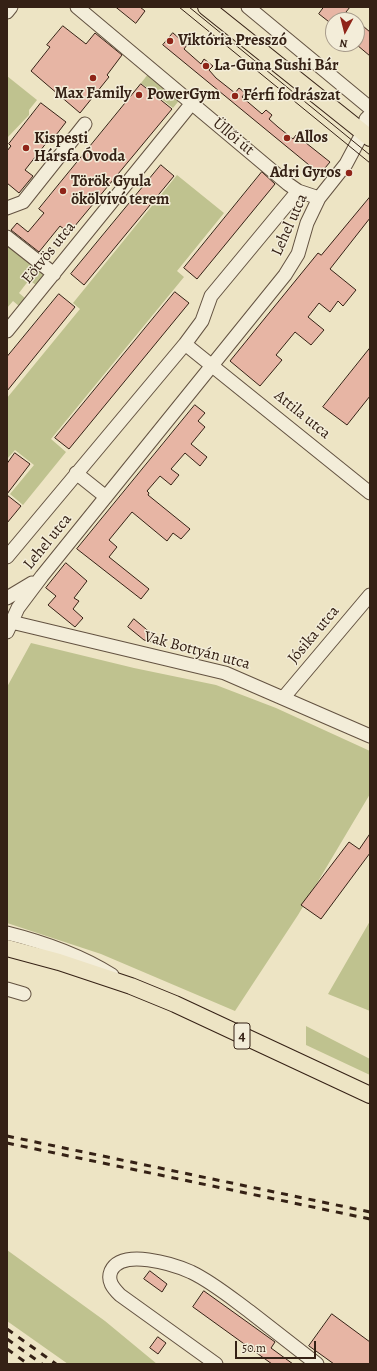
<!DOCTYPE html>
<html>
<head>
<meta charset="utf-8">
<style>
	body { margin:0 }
	#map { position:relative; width:377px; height:1371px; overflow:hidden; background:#ede4c4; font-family:Alegreya,serif }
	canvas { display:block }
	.frame { position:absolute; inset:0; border:8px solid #352115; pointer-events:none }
	.north { position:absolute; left:325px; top:12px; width:40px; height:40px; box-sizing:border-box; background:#f3edd9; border:1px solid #a79b8b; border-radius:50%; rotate:187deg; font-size:11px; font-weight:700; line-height:16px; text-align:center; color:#352115 }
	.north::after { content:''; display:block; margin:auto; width:14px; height:18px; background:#8f2418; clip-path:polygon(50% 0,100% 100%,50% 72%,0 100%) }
	.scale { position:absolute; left:235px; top:1341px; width:81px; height:18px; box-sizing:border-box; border:2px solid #352115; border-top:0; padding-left:5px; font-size:12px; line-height:14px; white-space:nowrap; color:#352115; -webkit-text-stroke:3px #f3edd9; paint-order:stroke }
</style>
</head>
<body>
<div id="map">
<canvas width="377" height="1371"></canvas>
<div class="frame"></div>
<div class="north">N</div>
<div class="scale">50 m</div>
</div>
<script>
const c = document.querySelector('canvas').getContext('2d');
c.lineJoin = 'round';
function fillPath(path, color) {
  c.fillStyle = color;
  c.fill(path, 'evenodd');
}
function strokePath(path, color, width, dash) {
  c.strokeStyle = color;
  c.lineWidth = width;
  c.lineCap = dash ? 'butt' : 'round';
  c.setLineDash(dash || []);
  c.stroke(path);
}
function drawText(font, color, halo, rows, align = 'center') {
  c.font = font + ' Alegreya,serif';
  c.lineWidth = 3;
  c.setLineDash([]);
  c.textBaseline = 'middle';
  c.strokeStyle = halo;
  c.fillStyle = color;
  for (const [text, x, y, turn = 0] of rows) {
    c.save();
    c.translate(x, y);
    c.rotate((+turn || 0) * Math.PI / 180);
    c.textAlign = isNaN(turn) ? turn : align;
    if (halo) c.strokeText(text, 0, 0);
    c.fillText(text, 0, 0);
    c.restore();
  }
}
fillPath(new Path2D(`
	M 149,73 L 181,98 L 173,108 L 141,83 Z
	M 7,76 L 37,100 L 29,110 L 29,115 L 7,138 Z
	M 177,175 L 224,213 L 177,271 L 184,277 L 51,439 L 66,452 L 23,505 L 10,494 L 34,465 L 15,450 L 7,459 L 7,398 L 80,309 L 73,303 Z
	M 7,241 L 48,274 L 40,285 L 36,285 L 29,280 L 19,293 L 26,299 L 19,306 L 13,301 L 7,308 Z
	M 31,643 L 134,668 L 216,685 L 276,708 L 370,751 L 370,794 L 298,915 L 235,1011 L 101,954 L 7,923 L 7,687 Z
	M 370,921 L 370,1011 L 328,994 Z
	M 306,1026 L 370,1059 L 370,1075 L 306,1045 Z
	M 7,1250 L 105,1321 L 157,1364 L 68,1364 L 7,1321 Z`), '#bfc28f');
const building = new Path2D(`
	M 116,7 L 140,7 L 145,11 L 136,23 Z
	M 324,7 L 350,7 L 346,12 L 356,20 L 333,20 L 333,25 L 319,14 Z
	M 357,21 L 370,32 L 370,56 L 357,45 Z
	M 63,26 L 86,44 L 95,33 L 122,55 L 107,75 L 109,77 L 80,113 L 31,71 L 50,47 L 47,45 Z
	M 173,33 L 187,45 L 184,49 L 201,64 L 204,59 L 213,66 L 209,70 L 216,78 L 235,93 L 239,88 L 245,93 L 242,97 L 262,114 L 266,110 L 272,115 L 269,119 L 278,127 L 293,139 L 296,135 L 330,162 L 320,174 L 163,45 Z
	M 141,84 L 172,109 L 69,233 L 60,226 L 39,252 L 11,230 L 17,223 L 28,232 L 44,213 L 39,209 Z
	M 41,103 L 66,122 L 53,139 L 51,137 L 25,170 L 33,176 L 19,193 L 7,183 L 7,151 L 11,146 L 9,144 Z
	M 161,165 L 174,176 L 84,285 L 71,274 Z
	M 262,172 L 275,184 L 197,279 L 184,268 Z
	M 370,197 L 370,218 L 330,269 L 356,290 L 343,306 L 338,301 L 330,312 L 319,303 L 308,317 L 324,330 L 311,345 L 295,332 L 276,355 L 282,360 L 260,386 L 230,361 L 318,253 L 321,255 Z
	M 175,292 L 189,303 L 69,449 L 55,438 Z
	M 59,294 L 75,307 L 7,391 L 7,357 Z
	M 370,348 L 370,396 L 347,425 L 323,407 Z
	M 195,405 L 205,413 L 198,421 L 205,427 L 191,444 L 207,457 L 200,466 L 185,453 L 171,469 L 179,475 L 171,485 L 160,476 L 147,491 L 149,493 L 148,495 L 190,529 L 181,539 L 173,533 L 167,541 L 132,512 L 109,540 L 117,547 L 109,557 L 149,589 L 141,599 L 77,549 Z
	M 15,453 L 30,464 L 7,494 L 7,464 Z
	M 7,495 L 21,506 L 7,523 Z
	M 66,563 L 87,581 L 74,598 L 79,601 L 73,609 L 83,618 L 75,627 L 48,605 L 56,596 L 46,588 Z
	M 134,619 L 165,645 L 144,640 L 128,627 Z
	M 370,834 L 370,853 L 321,919 L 301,905 L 349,842 L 359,849 Z
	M 150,1271 L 167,1284 L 162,1292 L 144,1279 Z
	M 204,1291 L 275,1342 L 271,1348 L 293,1364 L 272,1364 L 193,1307 Z
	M 332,1314 L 370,1342 L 370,1364 L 334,1364 L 309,1346 Z
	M 158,1337 L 166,1343 L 158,1354 L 150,1348 Z`);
fillPath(building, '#e7b5a4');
strokePath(building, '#352115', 1);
const minor = new Path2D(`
	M 77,7 L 288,184 L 298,191 L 319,198
	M 248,7 L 370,108
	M 7,12 L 11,7
	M 7,208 L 23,202 L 85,124
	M 7,237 L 54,274
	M 7,331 L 192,103
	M 185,344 L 370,493
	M 76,473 L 106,497
	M 7,557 L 185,344 L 202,321 L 211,296 L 298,191
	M 7,598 L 32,583
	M 7,621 L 225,673 L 370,736
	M 7,632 L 18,608 L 42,576 L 285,275 L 298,254 L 307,223 L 319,198 L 346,164 L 363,132 L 366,119 L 370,115
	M 284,697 L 370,595
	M 7,933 C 43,942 80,955 112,975
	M 7,989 L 24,994
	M 216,1364 L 120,1295 C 113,1288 107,1281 111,1271 C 122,1248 173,1264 191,1272 C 212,1282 230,1297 249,1311 C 272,1329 294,1346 317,1364`);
const major = new Path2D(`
	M 206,7 L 370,138
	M 7,948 L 59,962 L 131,986 L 175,1004 L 370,1095`);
strokePath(minor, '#635241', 15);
strokePath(major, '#352115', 18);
strokePath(minor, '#f3edd9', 13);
strokePath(major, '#ede4c4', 16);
strokePath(new Path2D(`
	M 179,7 L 370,163
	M 189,7 L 370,155`), '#352115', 1);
strokePath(new Path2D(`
	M 7,1136 L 370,1212
	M 7,1143 L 370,1219
	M 7,1329 L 56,1364
	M 7,1339 L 42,1364
	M 7,1349 L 28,1364`), '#352115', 3, [7, 7]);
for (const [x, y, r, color] of [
	[170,41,4,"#8f2418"],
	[206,66,4,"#8f2418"],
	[93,78,4,"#8f2418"],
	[139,95,4,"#8f2418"],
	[235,96,4,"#8f2418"],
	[287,138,4,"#8f2418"],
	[26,148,4,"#8f2418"],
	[349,173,4,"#8f2418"],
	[63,191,4,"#8f2418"]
]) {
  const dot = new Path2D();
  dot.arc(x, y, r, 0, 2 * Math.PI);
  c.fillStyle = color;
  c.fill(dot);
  strokePath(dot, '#f3edd9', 1.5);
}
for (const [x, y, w] of [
	[242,1036,16]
]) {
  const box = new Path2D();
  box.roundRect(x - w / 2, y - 13, w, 26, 3);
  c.fillStyle = '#f3edd9';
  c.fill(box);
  strokePath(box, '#352115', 1);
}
drawText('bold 15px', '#352115', null, [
	["4",242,1036]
]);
drawText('bold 16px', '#352115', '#f3edd9', [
	["Viktória Presszó",178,41],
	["La-Guna Sushi Bár",214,66],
	["Max Family",93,94,"center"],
	["PowerGym",147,95],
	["Férfi fodrászat",243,96],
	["Allos",295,138],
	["Kispesti",34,139],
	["Hársfa Óvoda",34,157],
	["Adri Gyros",341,173,"right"],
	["Török Gyula",71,182],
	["ökölvívó terem",71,200]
], 'left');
drawText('16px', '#352115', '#f3edd9', [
	["Üllői út",233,137,40],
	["Lehel utca",290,225,-66],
	["Eötvös utca",49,253,-51],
	["Attila utca",302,415,39],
	["Lehel utca",48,542,-51],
	["Jósika utca",314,635,-50],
	["Vak Bottyán utca",197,651,15]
]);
</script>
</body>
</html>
